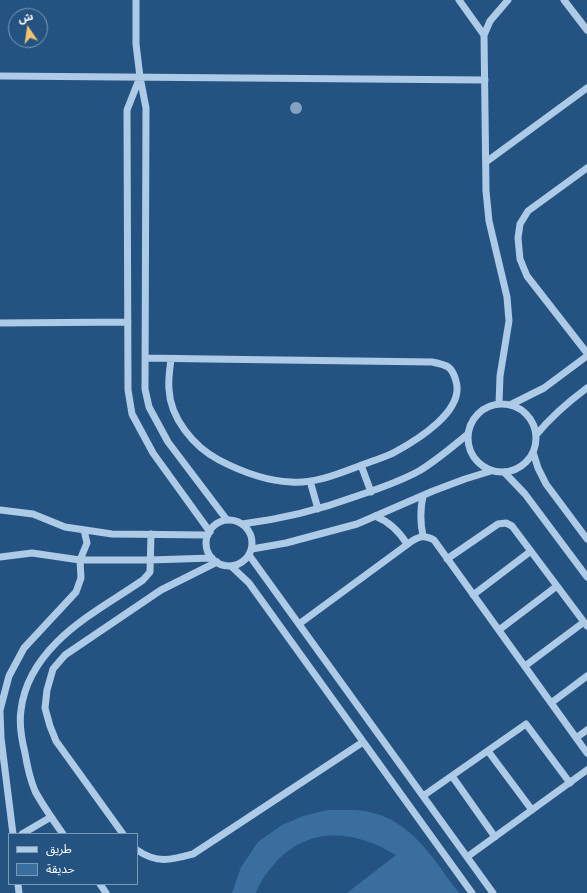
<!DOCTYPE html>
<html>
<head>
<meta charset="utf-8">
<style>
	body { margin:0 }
	#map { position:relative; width:587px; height:893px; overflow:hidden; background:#255381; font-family:"Space Grotesk","Noto Sans Arabic",sans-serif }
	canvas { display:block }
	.legend { position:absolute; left:8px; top:833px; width:130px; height:52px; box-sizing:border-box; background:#255381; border:1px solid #7c98b3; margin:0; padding:5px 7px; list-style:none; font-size:12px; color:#fff }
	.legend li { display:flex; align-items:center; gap:8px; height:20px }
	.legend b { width:20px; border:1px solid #7c98b3 }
	.north { position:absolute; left:8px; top:8px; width:40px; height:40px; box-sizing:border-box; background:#255381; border:1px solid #7c98b3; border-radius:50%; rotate:347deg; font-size:11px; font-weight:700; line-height:16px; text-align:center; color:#fff }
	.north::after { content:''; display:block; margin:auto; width:14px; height:18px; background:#f0c371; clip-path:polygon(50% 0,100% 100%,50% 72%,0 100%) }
</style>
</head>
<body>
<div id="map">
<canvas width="587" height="893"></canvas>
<ul class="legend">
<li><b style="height:5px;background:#adcae6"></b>طريق</li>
<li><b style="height:11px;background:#3a6e9e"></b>حديقة</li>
</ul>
<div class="north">ش</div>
</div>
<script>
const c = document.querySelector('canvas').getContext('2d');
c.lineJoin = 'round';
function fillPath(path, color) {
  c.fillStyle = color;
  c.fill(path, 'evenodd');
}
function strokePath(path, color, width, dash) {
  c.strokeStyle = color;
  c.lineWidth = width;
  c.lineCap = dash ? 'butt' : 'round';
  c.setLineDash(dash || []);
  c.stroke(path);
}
fillPath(new Path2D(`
	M 328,810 C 337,810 346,810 355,810 C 408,813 431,856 459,893 L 347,893 L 396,855 C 356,831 310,825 276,862 C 268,871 260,881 256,893 L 232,893 L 241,867 L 258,842 L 282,825 L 303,816 Z`), '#3a6e9e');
strokePath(new Path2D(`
	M 136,0 L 136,44 L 140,77 L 146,108 L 145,389 L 149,407 L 168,442 L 227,520
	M 459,0 L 484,35 L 486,191 L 489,221 L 507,297 L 509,321 L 500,376 L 499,404
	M 564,0 L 587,30
	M 484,35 L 490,21 L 508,0
	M 0,76 L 485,80
	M 140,77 L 127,110 L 128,390 L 132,414 L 153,453 L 210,532
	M 486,162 L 587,88
	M 587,168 L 528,211 L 520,224 L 518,238 L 520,259 L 527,276 L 587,353
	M 0,323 L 128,322
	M 146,358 L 207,359 L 432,362 C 447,365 452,366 456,381 C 465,411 417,440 395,452 C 388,456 378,459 370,462 C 345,471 318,484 291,482 C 266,481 242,472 219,460 C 194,447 170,418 169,389 C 168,379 170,368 171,359
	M468 438a34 34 0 1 1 68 0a34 34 0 1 1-68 0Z
	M 510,405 L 544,388 L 587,356
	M 536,435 C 551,417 568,402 587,388
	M 533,452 L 538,468 L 546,484 L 587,539
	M 361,465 L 371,492
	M 504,472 L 525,494 L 587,577
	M 310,481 L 318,509
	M 423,496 C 420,510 420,522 423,536
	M 0,510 L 33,514 L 65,527 L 112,534 L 208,535
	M 375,516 C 390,522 399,531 407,544
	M206 543a23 23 0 1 1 46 0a23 23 0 1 1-46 0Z
	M 242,524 C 282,519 319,510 357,496 C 378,489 399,482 419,471 C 436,461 452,447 468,434
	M 252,549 L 286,543 L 357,524 L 433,491 L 465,479 L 491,471
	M 249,555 L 493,893
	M 0,557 L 32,553 L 80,560 L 150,560 L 212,558
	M 447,559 L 498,524 L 506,523 L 512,526 L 587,626
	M 231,566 L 249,583 L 472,893
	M 473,595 L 531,551
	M 299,624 L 412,541 C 420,536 425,535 434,540 L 587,753
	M 499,630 L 557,586
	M 525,666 L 584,622
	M 551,703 L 587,676
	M 0,710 L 9,676 L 24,648 L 76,592 L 81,578 L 80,560 L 87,543 L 84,530
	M 0,712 L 1,738 L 13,834
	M 576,738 L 587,730
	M 488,751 L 532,810
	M 452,776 L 495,837
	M 423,796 L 526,724 L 570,783
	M 22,834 L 51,817
	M 63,834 C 53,820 43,806 35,791 C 30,779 27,765 25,753 C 22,741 19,723 21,710 C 24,684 39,660 57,642 C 82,617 114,600 143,580 L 150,572 L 151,534
	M 123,834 L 56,741 L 50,726 L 45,708 L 47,690 L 53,669 L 65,655 L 161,590 L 217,562
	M 137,850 C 157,864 171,860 193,854 L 363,742
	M 467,857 L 587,770
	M 18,884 L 19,893
	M 100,884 L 106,893`), '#adcae6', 7);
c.fillStyle = '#83a2c1';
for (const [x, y] of [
	[296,108]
]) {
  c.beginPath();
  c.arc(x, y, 6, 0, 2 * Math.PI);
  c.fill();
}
</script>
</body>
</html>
